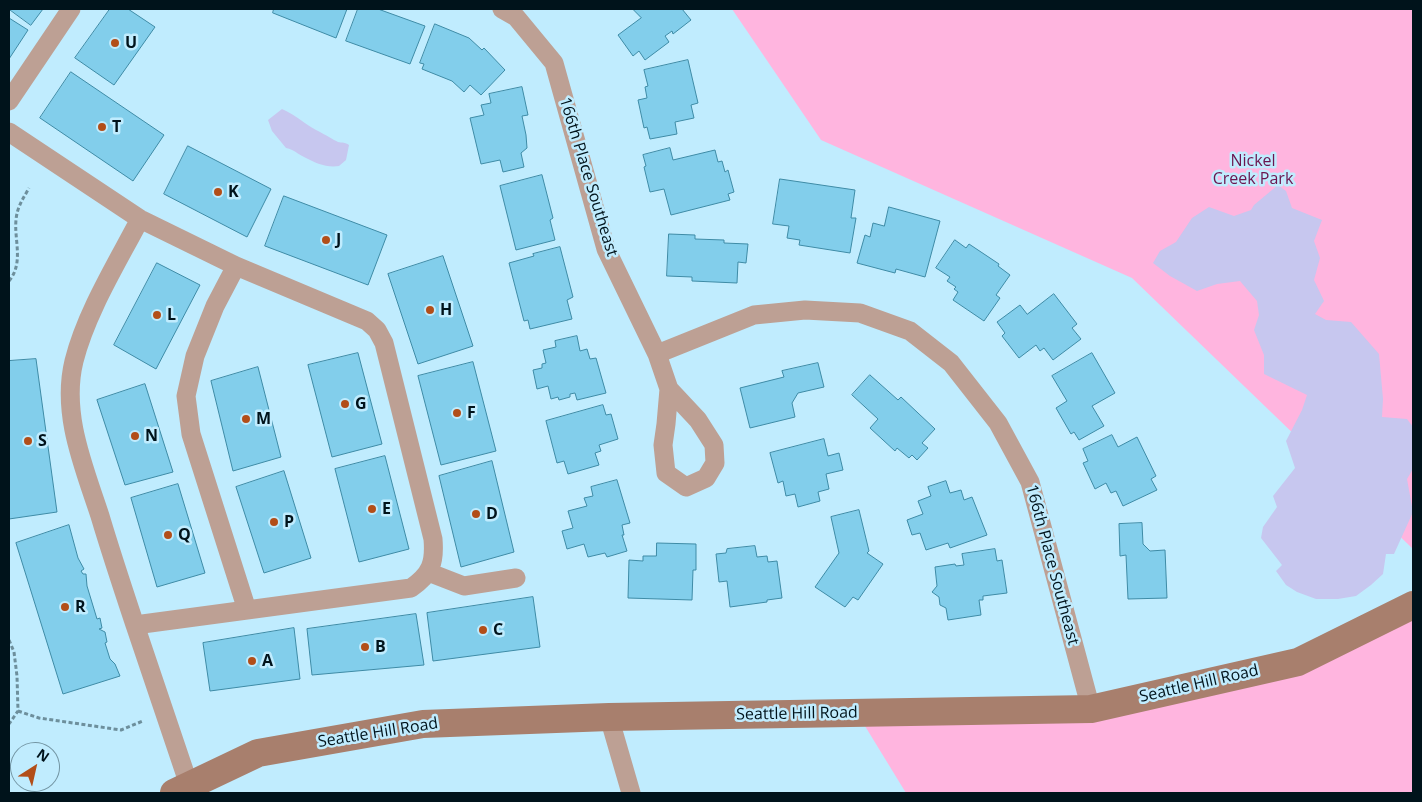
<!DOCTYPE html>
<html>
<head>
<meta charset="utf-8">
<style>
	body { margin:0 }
	#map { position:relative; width:1422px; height:802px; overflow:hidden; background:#c0ecfe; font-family:"Open Sans",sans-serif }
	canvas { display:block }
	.frame { position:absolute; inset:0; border:10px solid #00131b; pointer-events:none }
	.north { position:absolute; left:10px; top:742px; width:50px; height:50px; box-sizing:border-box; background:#c0ecfe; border:1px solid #7395a3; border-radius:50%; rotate:35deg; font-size:14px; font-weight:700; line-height:20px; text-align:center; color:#00131b }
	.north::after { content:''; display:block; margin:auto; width:18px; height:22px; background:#b24e19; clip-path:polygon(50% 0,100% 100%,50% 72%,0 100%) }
</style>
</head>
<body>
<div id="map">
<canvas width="1422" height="802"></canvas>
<div class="frame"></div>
<div class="north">N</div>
</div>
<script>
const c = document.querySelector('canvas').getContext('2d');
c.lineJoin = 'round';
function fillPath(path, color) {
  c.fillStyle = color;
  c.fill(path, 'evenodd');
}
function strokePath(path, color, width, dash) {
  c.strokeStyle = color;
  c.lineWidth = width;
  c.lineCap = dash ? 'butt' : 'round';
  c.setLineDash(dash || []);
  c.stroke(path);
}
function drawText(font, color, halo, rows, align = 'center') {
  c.font = font + ' "Open Sans",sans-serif';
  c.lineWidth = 5;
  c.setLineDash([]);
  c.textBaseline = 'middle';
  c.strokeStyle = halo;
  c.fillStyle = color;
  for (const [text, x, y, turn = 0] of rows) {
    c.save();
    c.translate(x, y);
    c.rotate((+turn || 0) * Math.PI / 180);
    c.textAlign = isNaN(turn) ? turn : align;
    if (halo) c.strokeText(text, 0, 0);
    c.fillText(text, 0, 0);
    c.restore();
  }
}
fillPath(new Path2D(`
	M 732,9 L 1413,9 L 1413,549 L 1132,278 L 821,140 Z
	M 1413,605 L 1413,793 L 906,793 L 857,713 L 1091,709 L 1298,662 Z`), '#ffb5df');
fillPath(new Path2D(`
	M 282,109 C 296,115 307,126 320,132 C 324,134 334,140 338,142 C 342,143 345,142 349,145 L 346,160 L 339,166 C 327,168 315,163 304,157 C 296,153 295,150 286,148 L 272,131 L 268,120 Z
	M 1278,185 L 1286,191 L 1292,208 L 1322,220 L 1314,241 L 1320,258 L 1314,280 L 1324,301 L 1315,314 L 1326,320 L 1351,322 L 1379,354 L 1383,399 L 1382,417 L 1407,419 L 1413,427 L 1413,469 L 1407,479 L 1413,512 L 1394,554 L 1386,554 L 1383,574 L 1371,585 L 1356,596 L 1338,599 L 1316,599 L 1297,592 L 1286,585 L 1276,571 L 1282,565 L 1261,538 L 1263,527 L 1277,507 L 1273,496 L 1295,468 L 1286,441 L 1302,410 L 1307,395 L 1264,374 L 1264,355 L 1254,330 L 1259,315 L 1257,301 L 1240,281 L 1217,284 L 1197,291 L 1170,276 L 1153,263 L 1160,251 L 1176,242 L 1192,218 L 1209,207 L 1234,216 L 1251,210 L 1254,205 Z`), '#c7c7ef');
const building = new Path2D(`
	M 9,9 L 43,9 L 31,25 Z
	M 110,9 L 128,9 L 155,27 L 114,85 L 75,58 Z
	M 274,9 L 347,9 L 336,38 L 273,13 Z
	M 358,9 L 378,9 L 425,26 L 410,64 L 346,41 Z
	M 633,9 L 682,9 L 691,20 L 673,34 L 672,31 L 665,36 L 669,42 L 645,60 L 639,51 L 633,56 L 618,35 L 641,18 Z
	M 9,18 L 28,30 L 9,59 Z
	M 435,24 L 469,38 L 482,50 L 484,48 L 505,70 L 481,95 L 470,85 L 464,92 L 452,81 L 422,69 L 424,64 L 420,63 Z
	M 688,60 L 698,103 L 691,105 L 694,118 L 675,122 L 677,134 L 650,139 L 647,127 L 644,128 L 638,100 L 647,98 L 645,87 L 648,86 L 644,70 Z
	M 71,72 L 164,135 L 133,181 L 40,118 Z
	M 522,87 L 528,115 L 522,116 L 526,135 L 527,148 L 521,153 L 524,167 L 503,172 L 500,160 L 481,164 L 470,118 L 484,115 L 481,105 L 491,103 L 489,94 Z
	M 188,146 L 271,189 L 247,237 L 164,194 Z
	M 670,148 L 673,160 L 715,150 L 718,162 L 722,161 L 725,172 L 728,170 L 734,192 L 728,194 L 730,200 L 671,215 L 664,189 L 650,192 L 644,167 L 646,166 L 643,155 Z
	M 542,175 L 553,218 L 550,220 L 555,240 L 516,250 L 500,186 Z
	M 780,179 L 855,190 L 851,218 L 856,218 L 850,253 L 799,245 L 800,240 L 787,238 L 789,226 L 773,224 Z
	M 284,196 L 387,235 L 368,285 L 265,246 Z
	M 889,207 L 940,221 L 925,277 L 896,269 L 895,273 L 857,263 L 865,235 L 870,237 L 873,223 L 884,226 Z
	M 669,234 L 695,235 L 695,239 L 724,240 L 724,243 L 748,244 L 746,263 L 738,262 L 737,283 L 692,281 L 692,277 L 667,276 Z
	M 955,240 L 966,248 L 969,244 L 999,264 L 998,266 L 1010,275 L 996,295 L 1000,298 L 984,321 L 953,300 L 958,292 L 954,289 L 956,287 L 947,281 L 950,277 L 936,268 Z
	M 560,247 L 573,297 L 567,300 L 572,319 L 530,329 L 528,320 L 524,321 L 509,263 L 534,256 L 533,254 Z
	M 443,256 L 473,346 L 418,364 L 388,274 Z
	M 157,263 L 200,285 L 156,369 L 114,345 Z
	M 1054,294 L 1077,324 L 1072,328 L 1081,339 L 1053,360 L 1044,348 L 1040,351 L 1036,345 L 1019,358 L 1002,336 L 1005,333 L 997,322 L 1020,305 L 1027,314 Z
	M 577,336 L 580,351 L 587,349 L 590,359 L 596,358 L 606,393 L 577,400 L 575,393 L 570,394 L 570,397 L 559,400 L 558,397 L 551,399 L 548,386 L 537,389 L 533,370 L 542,368 L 542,364 L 546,363 L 543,350 L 556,347 L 555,341 Z
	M 358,353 L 382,444 L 332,457 L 308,365 Z
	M 1092,353 L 1115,393 L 1092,406 L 1104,426 L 1079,440 L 1074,432 L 1071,434 L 1056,408 L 1067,401 L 1052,376 Z
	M 36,359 L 57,512 L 9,519 L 9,361 Z
	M 473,362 L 496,451 L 441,465 L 418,376 Z
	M 818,363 L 824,387 L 798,393 L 792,403 L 795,417 L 750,428 L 740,388 L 784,377 L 782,371 Z
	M 258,367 L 281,457 L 233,471 L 211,381 Z
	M 870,375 L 898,400 L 901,397 L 935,429 L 922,443 L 928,448 L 917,460 L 912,455 L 909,458 L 897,448 L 895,451 L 870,428 L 878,419 L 852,395 Z
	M 145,384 L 173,472 L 125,485 L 97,400 Z
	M 603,405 L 606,415 L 611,414 L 618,439 L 599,445 L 601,451 L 595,453 L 599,465 L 568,474 L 564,461 L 557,463 L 546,421 Z
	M 1112,435 L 1118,447 L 1137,437 L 1156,476 L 1151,479 L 1157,490 L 1123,506 L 1116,491 L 1111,493 L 1106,483 L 1095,489 L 1083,463 L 1088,461 L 1083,449 Z
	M 824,439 L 828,456 L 839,453 L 843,470 L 826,474 L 829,489 L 818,492 L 820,501 L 798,507 L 795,494 L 786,496 L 783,481 L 778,483 L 770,453 Z
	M 385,456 L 409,549 L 359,562 L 335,469 Z
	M 492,461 L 514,552 L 461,567 L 439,476 Z
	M 284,471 L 311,558 L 264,573 L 236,487 Z
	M 617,480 L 630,523 L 622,525 L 624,535 L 622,535 L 627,551 L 607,557 L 605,553 L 588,557 L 584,544 L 567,549 L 562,531 L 573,528 L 568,511 L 587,506 L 584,498 L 593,496 L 591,487 Z
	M 946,481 L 950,493 L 961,490 L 964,500 L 972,497 L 987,535 L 950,548 L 948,543 L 926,550 L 920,533 L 912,535 L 907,520 L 923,514 L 918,501 L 931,496 L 928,487 Z
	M 178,484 L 205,573 L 157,587 L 131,498 Z
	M 859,510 L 869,551 L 867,553 L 883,564 L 858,600 L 853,597 L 845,607 L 815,587 L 839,553 L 831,517 Z
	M 1142,523 L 1143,544 L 1150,551 L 1165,550 L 1167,598 L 1128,599 L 1126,555 L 1120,556 L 1119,524 Z
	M 69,525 L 78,558 L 84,569 L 81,571 L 83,574 L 86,574 L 87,586 L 97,619 L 100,618 L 102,628 L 99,629 L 105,632 L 107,642 L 105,643 L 110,659 L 115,664 L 120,676 L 63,694 L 16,543 Z
	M 657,543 L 696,544 L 696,570 L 693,570 L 692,600 L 628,598 L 629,560 L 643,561 L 643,556 L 656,556 Z
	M 755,546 L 757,557 L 767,556 L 768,562 L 777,561 L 782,598 L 767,600 L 767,602 L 730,607 L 727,581 L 719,582 L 716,554 L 726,553 L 727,549 Z
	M 995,549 L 997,561 L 1002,560 L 1007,593 L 983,596 L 983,600 L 979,600 L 981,615 L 948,620 L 946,608 L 940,605 L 939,597 L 932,592 L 937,586 L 935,567 L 955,564 L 956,566 L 964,565 L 962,554 Z
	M 533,597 L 540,647 L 433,661 L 427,613 Z
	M 416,614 L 424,665 L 312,675 L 307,629 Z
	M 294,628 L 300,679 L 210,691 L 203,643 Z`);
fillPath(building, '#82ceeb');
strokePath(building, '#3e8ba6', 1);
strokePath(new Path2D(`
	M 9,281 C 24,263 14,240 16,220 C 17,207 23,199 29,188
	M 9,640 L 14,652 L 17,676 L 18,711 L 9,724
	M 18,711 L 39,718 L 121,730 L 143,721`), '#6d8f9c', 3, [4, 2.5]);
strokePath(new Path2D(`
	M 502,9 L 516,17 L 554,63 L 606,249 L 657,354 L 669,389 L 666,424 L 663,445 L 666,473 L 686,487 L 706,478 L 715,463 L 714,445 L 698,420 L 669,389
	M 9,101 L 71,9
	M 9,132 L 140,219 L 236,266 L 367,321 L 377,330 L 384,343 L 433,539 C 435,563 431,574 411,588 L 135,625 L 189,785
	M 236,266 L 215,306 L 195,356 L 186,396 L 191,434 L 247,610
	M 657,354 L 754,315 L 805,310 L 860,313 L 910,331 L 951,363 L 998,423 L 1030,482 L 1091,709
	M 428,572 L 464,586 L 516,578
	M 135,625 C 123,589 111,553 100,516 C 84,467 61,414 74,361 C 86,313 117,263 140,219
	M 609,717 L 631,793`), '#bda094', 19);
strokePath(new Path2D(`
	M 174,793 L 258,753 L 423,724 L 609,717 L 1091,709 L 1298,662 L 1413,605`), '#a87f6d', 28);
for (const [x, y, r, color] of [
	[115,43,5,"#b24e19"],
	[102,127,5,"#b24e19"],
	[218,192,5,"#b24e19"],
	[326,240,5,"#b24e19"],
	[430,310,5,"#b24e19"],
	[157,315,5,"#b24e19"],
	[345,404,5,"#b24e19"],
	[457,413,5,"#b24e19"],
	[246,419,5,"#b24e19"],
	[135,436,5,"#b24e19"],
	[28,441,5,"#b24e19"],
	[372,509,5,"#b24e19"],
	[476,514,5,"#b24e19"],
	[274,522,5,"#b24e19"],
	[168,535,5,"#b24e19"],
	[65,607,5,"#b24e19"],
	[483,630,5,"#b24e19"],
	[365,647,5,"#b24e19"],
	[252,661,5,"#b24e19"]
]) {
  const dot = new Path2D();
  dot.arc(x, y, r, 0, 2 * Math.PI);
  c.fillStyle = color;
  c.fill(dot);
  strokePath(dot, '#c0ecfe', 2);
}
drawText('bold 16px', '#00131b', '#c0ecfe', [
	["U",125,43],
	["T",112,127],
	["K",228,192],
	["J",336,240],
	["H",440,310],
	["L",167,315],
	["G",355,404],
	["F",467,413],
	["M",256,419],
	["N",145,436],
	["S",38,441],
	["E",382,509],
	["D",486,514],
	["P",284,522],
	["Q",178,535],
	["R",75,607],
	["C",493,630],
	["B",375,647],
	["A",262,661]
], 'left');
drawText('16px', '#6b154f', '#c0ecfe', [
	["Nickel",1253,161],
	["Creek Park",1253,179]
]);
drawText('16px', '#00131b', '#c0ecfe', [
	["166th Place Southeast",588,177,73],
	["166th Place Southeast",1052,565,75],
	["Seattle Hill Road",1199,684,-13],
	["Seattle Hill Road",797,714,-1],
	["Seattle Hill Road",378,733,-9]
]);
</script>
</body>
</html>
